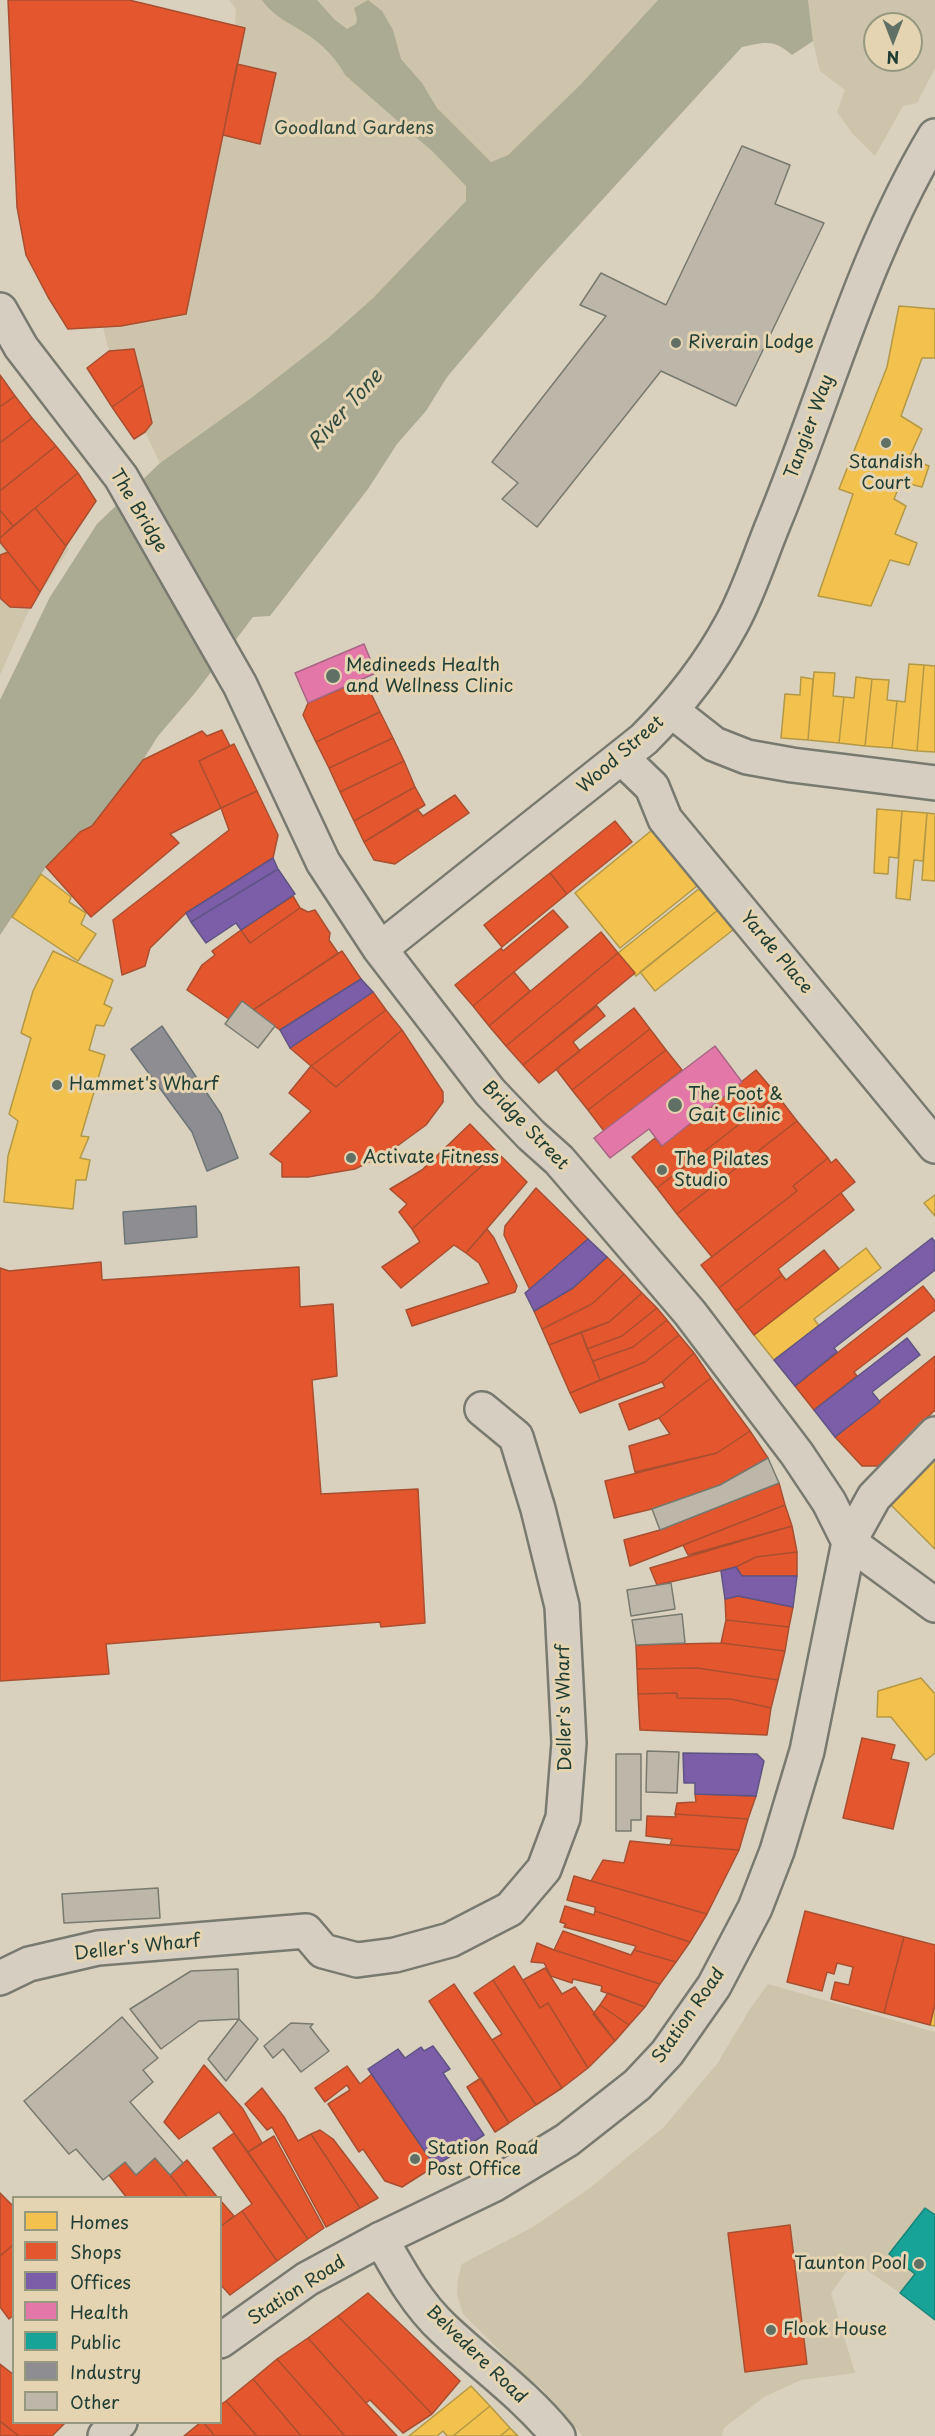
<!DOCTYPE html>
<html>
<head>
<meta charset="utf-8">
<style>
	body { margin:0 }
	#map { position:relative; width:935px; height:2436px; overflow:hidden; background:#d9d0bd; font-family:"Playpen Sans",sans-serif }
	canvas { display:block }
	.legend { position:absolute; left:12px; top:2196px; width:210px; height:228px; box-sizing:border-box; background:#e5d4b1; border:2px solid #96987f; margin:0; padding:8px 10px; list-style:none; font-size:18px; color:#1f3d34 }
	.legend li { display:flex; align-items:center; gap:12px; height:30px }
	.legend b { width:30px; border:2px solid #96987f }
	.north { position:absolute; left:863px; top:12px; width:60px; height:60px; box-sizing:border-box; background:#e5d4b1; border:2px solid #96987f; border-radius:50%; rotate:180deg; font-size:16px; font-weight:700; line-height:24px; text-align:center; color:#1f3d34 }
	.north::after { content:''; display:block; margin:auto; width:21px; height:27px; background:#607064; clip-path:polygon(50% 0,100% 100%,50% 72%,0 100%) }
</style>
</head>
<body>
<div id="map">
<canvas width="935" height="2436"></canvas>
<ul class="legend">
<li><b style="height:16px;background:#f2c14e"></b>Homes</li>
<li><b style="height:16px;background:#e4572e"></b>Shops</li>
<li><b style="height:16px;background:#7b5ea7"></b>Offices</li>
<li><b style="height:16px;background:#e377a8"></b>Health</li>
<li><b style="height:16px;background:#17a398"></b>Public</li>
<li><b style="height:16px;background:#8d8d92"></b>Industry</li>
<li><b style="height:16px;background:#bcb7a9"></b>Other</li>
</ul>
<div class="north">N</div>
</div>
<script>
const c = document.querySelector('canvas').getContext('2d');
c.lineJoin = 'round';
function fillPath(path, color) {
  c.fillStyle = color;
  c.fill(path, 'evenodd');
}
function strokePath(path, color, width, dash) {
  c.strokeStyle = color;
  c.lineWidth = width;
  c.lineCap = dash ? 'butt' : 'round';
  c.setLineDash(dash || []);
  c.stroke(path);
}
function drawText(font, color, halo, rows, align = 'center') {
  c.font = font + ' "Playpen Sans",sans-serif';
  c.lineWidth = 6;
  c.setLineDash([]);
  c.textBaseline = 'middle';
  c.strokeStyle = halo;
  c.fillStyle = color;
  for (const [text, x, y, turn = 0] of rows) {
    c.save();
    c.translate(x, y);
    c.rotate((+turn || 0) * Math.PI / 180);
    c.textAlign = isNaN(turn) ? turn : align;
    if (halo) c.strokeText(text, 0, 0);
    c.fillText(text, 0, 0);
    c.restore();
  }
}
fillPath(new Path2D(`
	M 0,449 L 69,549 L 28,612 L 0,675 Z`), '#cfc5ab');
fillPath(new Path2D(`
	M 229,0 L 658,0 L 581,84 L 508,155 L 491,162 L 466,201 L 373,298 L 327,339 L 251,398 L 160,463 L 145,432 L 152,423 L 134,350 L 109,351 L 103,327 L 186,314 L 245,29 L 235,26 L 236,9 Z
	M 808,0 L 935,0 L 935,68 L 917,103 L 903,106 L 875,156 L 853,134 L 837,112 L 845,90 L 820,71 L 813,41 ZM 875,24 L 911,24 L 911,60 L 875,60 Z
	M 768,1984 L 935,2032 L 935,2215 L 925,2208 L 915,2274 L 900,2293 L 854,2261 L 831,2293 L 855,2373 L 801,2380 L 764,2397 L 724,2428 L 722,2436 L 583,2436 L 542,2389 L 521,2372 L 463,2314 L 457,2295 L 458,2278 L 462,2264 L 533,2227 L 590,2188 L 664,2127 L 717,2064 L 750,2009 ZM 790,2225 L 807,2363 L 745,2371 L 728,2233 Z`), '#cdc4ab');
fillPath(new Path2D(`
	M 262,0 L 317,0 L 335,20 L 347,29 L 356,24 L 357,19 L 354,8 L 368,0 L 382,11 L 393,30 L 401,59 L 422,83 L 437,108 L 491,162 L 508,155 L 581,84 L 658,0 L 808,0 L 813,41 L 792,55 C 774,39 765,42 742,47 L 538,270 L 447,377 L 426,411 L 397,444 L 368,489 L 270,616 L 253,617 L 195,693 L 158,736 L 143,760 L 92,826 L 80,832 L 46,867 L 0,935 L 0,700 L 50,597 L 97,524 L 160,463 L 251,398 L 327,339 L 373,298 L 466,201 L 466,186 L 432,151 L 345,75 C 337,60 325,47 311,37 C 294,25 273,17 262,0 Z`), '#abaa92');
const homes = new Path2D(`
	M 899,306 L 935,309 L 935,358 L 922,358 L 901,416 L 922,429 L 909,458 L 929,466 L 922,487 L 901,482 L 894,499 L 906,506 L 895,534 L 917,543 L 909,565 L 890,560 L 871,606 L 818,596 L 853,494 L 839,489 L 887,367 Z
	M 909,664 L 924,665 L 917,751 L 892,748 L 897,701 L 905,702 Z
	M 924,665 L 935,666 L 935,752 L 917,751 Z
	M 814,672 L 835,673 L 833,696 L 844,697 L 839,743 L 808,740 Z
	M 801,677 L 813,679 L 808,740 L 781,738 L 785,694 L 800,695 Z
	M 856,677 L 872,679 L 865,746 L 839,743 L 844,697 L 854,698 Z
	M 872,679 L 889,680 L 887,700 L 897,701 L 892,748 L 865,746 Z
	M 877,809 L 902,811 L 898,858 L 889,857 L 888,874 L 874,873 Z
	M 902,811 L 927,813 L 923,861 L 914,860 L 910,900 L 896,898 Z
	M 927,813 L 935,814 L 935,881 L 922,880 Z
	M 657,826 L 702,882 L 620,948 L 575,893 Z
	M 41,874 L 71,897 L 69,902 L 86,913 L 81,924 L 96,934 L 78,961 L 12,917 Z
	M 705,884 L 723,906 L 636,976 L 618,953 Z
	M 723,906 L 738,926 L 655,991 L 640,972 Z
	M 53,951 L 113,980 L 104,1004 L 112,1008 L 104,1026 L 96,1025 L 89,1050 L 105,1055 L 81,1136 L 89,1137 L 80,1158 L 90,1160 L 86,1180 L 76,1180 L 73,1209 L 4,1202 L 8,1156 L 18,1121 L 9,1114 L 31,1038 L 21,1033 L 33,991 Z
	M 935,1195 L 935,1216 L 924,1203 Z
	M 866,1248 L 881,1268 L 814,1319 L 819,1326 L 774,1360 L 754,1335 Z
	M 935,1454 L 935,1549 L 891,1505 L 893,1496 Z
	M 921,1678 L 935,1694 L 935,1753 L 926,1760 L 891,1717 L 877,1717 L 878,1691 Z
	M 935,2004 L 935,2026 L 930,2025 Z
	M 471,2386 L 490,2406 L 453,2436 L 447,2436 L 443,2431 L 437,2436 L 409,2436 Z
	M 490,2406 L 510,2428 L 500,2436 L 453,2436 Z
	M 510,2428 L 518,2436 L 500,2436 Z`);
fillPath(homes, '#f2c14e');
strokePath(homes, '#b39946', 1.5);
const shops = new Path2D(`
	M 8,0 L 129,0 L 245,28 L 186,314 L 121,326 L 68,329 L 48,297 L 26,255 L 17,207 Z
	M 237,64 L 276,73 L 260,144 L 223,135 Z
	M 134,349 L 143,385 L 112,407 L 87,368 L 109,351 Z
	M 0,375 L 15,396 L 0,407 Z
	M 143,385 L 152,423 L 145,432 L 134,439 L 112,407 Z
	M 15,396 L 32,418 L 0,443 L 0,407 Z
	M 32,418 L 56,446 L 0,491 L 0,443 Z
	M 56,446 L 78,473 L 13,526 L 0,510 L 0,491 Z
	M 78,473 L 96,501 L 66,546 L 35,508 Z
	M 35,508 L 66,546 L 40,592 L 0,542 L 0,538 Z
	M 0,510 L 13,526 L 0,538 Z
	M 8,552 L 40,592 L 31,608 L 10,607 L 0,598 L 0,555 Z
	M 364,679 L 380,712 L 316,742 L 303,715 L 308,703 Z
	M 380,712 L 393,738 L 329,768 L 316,742 Z
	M 222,730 L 230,746 L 199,761 L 221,808 L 170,834 L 179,843 L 91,917 L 46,867 L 80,832 L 92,826 L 143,760 L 202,731 L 207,736 Z
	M 393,738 L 404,761 L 340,792 L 329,768 Z
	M 234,744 L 257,791 L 221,808 L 199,761 Z
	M 404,761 L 415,787 L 354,821 L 340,792 Z
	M 415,787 L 425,805 L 364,842 L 354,821 Z
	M 257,791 L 278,835 L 273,858 L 186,913 L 150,948 L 145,966 L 122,975 L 113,920 L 229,830 L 221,808 Z
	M 455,795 L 469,813 L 395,864 L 374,860 L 364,842 L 417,809 L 423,816 Z
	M 615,821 L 632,842 L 567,894 L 550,873 Z
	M 550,873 L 567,894 L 502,947 L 484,925 Z
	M 293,896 L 300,908 L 250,943 L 241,930 Z
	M 300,908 L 308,912 L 315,910 L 330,933 L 329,940 L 338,953 L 253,1010 L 242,1001 L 229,1019 L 187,990 L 202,965 L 215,955 L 212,951 L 241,930 L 250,943 Z
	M 553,910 L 568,927 L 473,1006 L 455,985 L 501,948 L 503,951 Z
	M 601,932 L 618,953 L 506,1046 L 489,1026 Z
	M 342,951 L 361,979 L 280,1030 L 253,1010 Z
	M 618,953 L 635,973 L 523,1065 L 506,1046 Z
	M 514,972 L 530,991 L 489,1026 L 473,1006 Z
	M 373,992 L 386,1010 L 311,1066 L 290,1048 Z
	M 597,1006 L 605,1016 L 573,1042 L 580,1051 L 539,1083 L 523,1065 Z
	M 634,1008 L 650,1029 L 572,1090 L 556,1069 Z
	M 386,1010 L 402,1030 L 336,1087 L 311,1066 Z
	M 650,1029 L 666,1050 L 588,1110 L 572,1090 Z
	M 402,1030 L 443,1092 L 443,1102 L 426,1125 L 389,1152 L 355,1169 L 308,1177 L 282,1177 L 282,1163 L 270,1154 L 311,1111 L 289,1093 L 311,1066 L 336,1087 Z
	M 666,1050 L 682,1070 L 604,1131 L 588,1110 Z
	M 756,1070 L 777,1095 L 657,1188 L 632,1157 L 655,1138 L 662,1146 Z
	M 777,1095 L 797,1121 L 677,1214 L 657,1188 Z
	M 797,1121 L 828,1158 L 793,1186 L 797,1191 L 712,1257 L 677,1214 Z
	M 470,1124 L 497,1152 L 412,1229 L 399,1212 L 407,1204 L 390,1189 L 422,1170 Z
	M 497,1152 L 527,1182 L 466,1253 L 454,1245 L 401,1288 L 382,1267 L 420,1242 L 412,1229 Z
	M 828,1158 L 831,1163 L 836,1159 L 855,1182 L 719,1288 L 701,1265 L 797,1191 L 793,1186 Z
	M 536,1188 L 588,1239 L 530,1290 L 504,1235 L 505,1226 Z
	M 841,1193 L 854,1210 L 778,1269 L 782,1275 L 736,1311 L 719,1288 Z
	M 487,1229 L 494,1238 L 517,1286 L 515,1292 L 412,1326 L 406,1310 L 489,1283 L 479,1263 L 466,1253 Z
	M 824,1250 L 839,1269 L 754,1335 L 736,1311 L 782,1275 L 786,1280 Z
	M 607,1257 L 624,1274 L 592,1304 L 542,1329 L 534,1311 L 573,1288 Z
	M 101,1262 L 102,1280 L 299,1267 L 300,1307 L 333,1304 L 337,1376 L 312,1380 L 321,1494 L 418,1489 L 425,1623 L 381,1627 L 380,1622 L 106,1644 L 109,1674 L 0,1681 L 0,1268 L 9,1271 Z
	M 624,1274 L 642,1293 L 609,1322 L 549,1345 L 542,1329 L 592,1304 Z
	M 923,1286 L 935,1301 L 935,1310 L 854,1372 L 857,1376 L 814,1410 L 795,1386 Z
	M 642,1293 L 657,1308 L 622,1336 L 587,1349 L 581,1332 L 609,1322 Z
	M 657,1308 L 667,1320 L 633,1347 L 593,1361 L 587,1349 L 622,1336 Z
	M 667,1320 L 679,1335 L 645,1362 L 600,1380 L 593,1361 L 633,1347 Z
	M 581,1332 L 600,1380 L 570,1393 L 549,1345 Z
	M 679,1335 L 694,1353 L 662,1382 L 580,1413 L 570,1393 L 645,1362 Z
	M 694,1353 L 711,1378 L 659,1418 L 629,1430 L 619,1404 L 665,1387 L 662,1382 Z
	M 935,1356 L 935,1410 L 878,1466 L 862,1466 L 835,1437 Z
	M 711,1378 L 750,1431 L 717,1453 L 635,1472 L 629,1446 L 670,1434 L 659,1418 Z
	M 750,1431 L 768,1458 L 720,1485 L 652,1509 L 614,1518 L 605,1481 L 717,1453 Z
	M 779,1483 L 785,1505 L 630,1566 L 624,1540 L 660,1530 Z
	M 785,1505 L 792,1526 L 688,1555 L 683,1545 Z
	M 792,1526 L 797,1552 L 756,1557 L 736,1567 L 657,1585 L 650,1568 Z
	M 797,1552 L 797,1576 L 742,1576 L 736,1567 L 756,1557 Z
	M 738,1596 L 793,1607 L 789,1627 L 726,1620 L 725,1599 Z
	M 726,1620 L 789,1627 L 785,1651 L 721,1643 Z
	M 721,1643 L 785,1651 L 778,1680 L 697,1668 L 637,1669 L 636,1645 Z
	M 697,1668 L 778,1680 L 771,1708 L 731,1699 L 677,1698 L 677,1693 L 638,1694 L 637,1669 Z
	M 677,1693 L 677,1698 L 731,1699 L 771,1708 L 767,1735 L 640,1730 L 638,1694 Z
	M 862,1738 L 895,1745 L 891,1759 L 909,1763 L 893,1829 L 843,1818 Z
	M 695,1794 L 756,1796 L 748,1819 L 675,1814 L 677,1803 L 696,1802 Z
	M 675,1814 L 748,1819 L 739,1850 L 670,1845 L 672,1839 L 646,1836 L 647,1816 L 676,1817 Z
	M 630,1841 L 670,1845 L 739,1850 L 707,1914 L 591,1881 L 603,1860 L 624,1863 Z
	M 574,1876 L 591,1881 L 707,1914 L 690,1942 L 595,1911 L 595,1907 L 567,1900 Z
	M 565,1906 L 594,1915 L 595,1911 L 690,1942 L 676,1962 L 634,1950 L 636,1946 L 564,1927 L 566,1924 L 560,1922 Z
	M 805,1911 L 904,1937 L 884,2013 L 831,1999 L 835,1982 L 849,1985 L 853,1967 L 837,1963 L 834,1974 L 827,1972 L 822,1991 L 787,1982 Z
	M 563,1931 L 631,1955 L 634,1950 L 676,1962 L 660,1984 L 554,1950 Z
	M 904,1937 L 935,1945 L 935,2004 L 930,2025 L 884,2013 Z
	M 537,1943 L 554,1950 L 660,1984 L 645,2007 L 601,1991 L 602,1986 L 573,1979 L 572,1983 L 551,1976 L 544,1963 L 531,1962 Z
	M 514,1966 L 540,2008 L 548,2003 L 588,2068 L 562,2088 L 493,1980 Z
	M 545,1968 L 562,1994 L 575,1987 L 615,2041 L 588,2068 L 548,2003 L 540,2008 L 523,1980 Z
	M 493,1980 L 562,2088 L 536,2105 L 492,2040 L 502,2034 L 474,1993 Z
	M 454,1984 L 536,2105 L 509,2123 L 429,2001 Z
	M 608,1993 L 645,2007 L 629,2025 L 600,2005 Z
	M 600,2005 L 629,2025 L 615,2041 L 593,2014 Z
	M 204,2065 L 243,2109 L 262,2143 L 248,2152 L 219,2112 L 179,2139 L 164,2122 Z
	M 347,2066 L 360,2084 L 372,2074 L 435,2166 L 402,2187 L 385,2181 L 363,2149 L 359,2152 L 328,2104 L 350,2090 L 347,2085 L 325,2102 L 315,2088 Z
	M 481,2078 L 509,2123 L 495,2132 L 467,2087 Z
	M 262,2088 L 284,2117 L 298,2141 L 311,2134 L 360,2208 L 326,2227 L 272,2127 L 267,2130 L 245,2104 Z
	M 320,2130 L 333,2139 L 378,2198 L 360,2208 L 311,2134 Z
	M 234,2133 L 308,2239 L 277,2261 L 242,2211 L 252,2204 L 213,2148 Z
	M 274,2136 L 324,2228 L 308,2239 L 248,2152 Z
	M 155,2158 L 170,2175 L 188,2198 L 127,2198 L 109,2175 L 125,2162 L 136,2175 Z
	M 187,2160 L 218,2198 L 188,2198 L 170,2175 Z
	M 0,2193 L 14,2207 L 14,2244 L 0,2256 Z
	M 220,2200 L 234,2216 L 220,2227 Z
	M 242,2211 L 277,2261 L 230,2295 L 220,2284 L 220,2227 Z
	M 790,2225 L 807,2364 L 745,2372 L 728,2233 Z
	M 14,2244 L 14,2315 L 9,2319 L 0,2307 L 0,2256 Z
	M 368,2293 L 460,2381 L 432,2414 L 338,2316 Z
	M 338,2316 L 432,2414 L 403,2433 L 370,2400 L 366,2403 L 308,2338 Z
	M 308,2338 L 366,2403 L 397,2436 L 345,2436 L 277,2359 Z
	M 277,2359 L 345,2436 L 301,2436 L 253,2379 Z
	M 0,2364 L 14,2375 L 14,2422 L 66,2422 L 52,2436 L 19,2436 L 0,2421 Z
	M 253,2379 L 301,2436 L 257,2436 L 226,2401 Z
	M 226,2401 L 257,2436 L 215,2436 L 203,2422 L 220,2422 L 220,2405 Z
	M 0,2421 L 19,2436 L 0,2436 Z
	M 201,2422 L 203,2422 L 215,2436 L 184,2436 Z`);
fillPath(shops, '#e4572e');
strokePath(shops, '#a94f30', 1.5);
const offices = new Path2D(`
	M 273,858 L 278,869 L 191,922 L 186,913 Z
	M 278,869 L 295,894 L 241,930 L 236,923 L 206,943 L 191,922 Z
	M 361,979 L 373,992 L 290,1048 L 280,1030 Z
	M 932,1238 L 935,1242 L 935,1270 L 834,1348 L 837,1352 L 795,1386 L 774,1360 Z
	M 588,1239 L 607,1257 L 573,1288 L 534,1311 L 525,1293 Z
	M 907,1338 L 920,1355 L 872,1392 L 880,1402 L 835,1437 L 814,1410 Z
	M 736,1567 L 742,1576 L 797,1576 L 793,1607 L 738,1596 L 725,1599 L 721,1571 Z
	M 683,1753 L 757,1754 L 764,1761 L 756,1796 L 695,1794 L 695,1783 L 684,1783 Z
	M 433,2046 L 450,2069 L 443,2073 L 484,2135 L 435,2166 L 368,2069 L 398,2049 L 405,2058 L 421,2047 L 424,2051 Z`);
fillPath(offices, '#7b5ea7');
strokePath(offices, '#5f5484', 1.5);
const health = new Path2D(`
	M 364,644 L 376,673 L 308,703 L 295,673 Z
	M 715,1046 L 742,1082 L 662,1146 L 649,1129 L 610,1158 L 594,1138 Z`);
fillPath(health, '#e377a8');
strokePath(health, '#a86685', 1.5);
const public = new Path2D(`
	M 925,2208 L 935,2215 L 935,2320 L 900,2293 L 915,2274 L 889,2254 Z`);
fillPath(public, '#17a398');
strokePath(public, '#19847a', 1.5);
const industry = new Path2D(`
	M 162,1026 L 221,1114 L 238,1158 L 207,1171 L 192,1132 L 131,1049 Z
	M 196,1206 L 197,1237 L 125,1244 L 123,1212 Z`);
fillPath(industry, '#8d8d92');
strokePath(industry, '#6c7576', 1.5);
const building = new Path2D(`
	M 742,146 L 790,165 L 775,204 L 824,223 L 736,406 L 661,371 L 537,527 L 502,499 L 518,483 L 492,462 L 606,316 L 580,305 L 601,273 L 666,305 Z
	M 242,1001 L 275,1026 L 258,1048 L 225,1024 Z
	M 768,1458 L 779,1483 L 660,1530 L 652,1509 L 720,1485 Z
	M 671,1583 L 675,1609 L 631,1616 L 627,1590 Z
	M 682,1614 L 685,1643 L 636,1645 L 632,1620 Z
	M 647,1751 L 679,1752 L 677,1793 L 646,1792 Z
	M 616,1754 L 641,1754 L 641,1820 L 631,1820 L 631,1831 L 616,1831 Z
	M 158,1888 L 160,1918 L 64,1923 L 62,1894 Z
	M 238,1969 L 239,2019 L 199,2021 L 161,2049 L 130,2009 L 191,1971 Z
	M 122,2017 L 158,2058 L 143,2070 L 153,2082 L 130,2102 L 183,2163 L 170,2175 L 155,2158 L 136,2175 L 125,2162 L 103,2180 L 76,2149 L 69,2154 L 24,2101 Z
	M 239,2019 L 258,2039 L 226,2081 L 208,2059 Z
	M 291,2023 L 313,2024 L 310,2027 L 329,2051 L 301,2072 L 283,2049 L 273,2058 L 264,2046 Z`);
fillPath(building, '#bcb7a9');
strokePath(building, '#787a6f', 1.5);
const street = new Path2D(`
	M 672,711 L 714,744 L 747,757 L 792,765 L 935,783
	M 622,758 L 652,787 L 665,819 L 935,1146
	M 849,1542 L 874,1497 L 935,1434
	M 0,1978 L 29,1964 L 98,1948 L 306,1931 L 323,1951 L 357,1960 L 395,1955 L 450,1940 L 510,1909 L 544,1869 L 563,1818 L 569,1743 L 562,1606 L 538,1509 L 516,1437 L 482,1409
	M 381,2239 C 399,2271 417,2304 444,2329 C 482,2365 525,2395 558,2436`);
const primary = new Path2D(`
	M 0,310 L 21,347 L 121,477 L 240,685 L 323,862 L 380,949 L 490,1092 L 531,1135 L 559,1160 L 690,1313 L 797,1454 L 829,1502 L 849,1542 L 935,1605
	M 380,949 L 644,739 C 678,705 709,666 732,623 C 749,592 760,556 774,522 C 827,393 863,256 935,136
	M 220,2341 L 307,2279 L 381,2239 L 493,2185 L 567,2140 L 637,2085 L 667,2053 L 714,1986 L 755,1908 L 777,1851 L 807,1751 L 849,1542
	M 105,2436 L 120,2422`);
strokePath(street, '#787a6f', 38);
strokePath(primary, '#787a6f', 38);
strokePath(street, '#d5cec1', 33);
strokePath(primary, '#d5cec1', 33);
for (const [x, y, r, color] of [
	[676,343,6,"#607064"],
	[886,443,6,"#607064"],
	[333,676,8,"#607064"],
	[57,1085,6,"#607064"],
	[675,1105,8,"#607064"],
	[351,1158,6,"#607064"],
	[662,1170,6,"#607064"],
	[415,2159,6,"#607064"],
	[919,2264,6,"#607064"],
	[771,2330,6,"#607064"]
]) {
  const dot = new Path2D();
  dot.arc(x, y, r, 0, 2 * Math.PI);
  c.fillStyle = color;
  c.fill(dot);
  strokePath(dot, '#e5d4b1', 2);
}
drawText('18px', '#304a3e', '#e5d4b1', [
	["Goodland Gardens",354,129]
]);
drawText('18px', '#1f3d34', '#e5d4b1', [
	["Riverain Lodge",688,343],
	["Standish",886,463,"center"],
	["Court",886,484,"center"],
	["Medineeds Health",346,666],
	["and Wellness Clinic",346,687],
	["Hammet's Wharf",69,1085],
	["The Foot &",688,1095],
	["Gait Clinic",688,1116],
	["Activate Fitness",363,1158],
	["The Pilates",674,1160],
	["Studio",674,1181],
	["Station Road",427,2149],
	["Post Office",427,2170],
	["Taunton Pool",907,2264,"right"],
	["Flook House",783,2330]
], 'left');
drawText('18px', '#1f3d34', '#e5d4b1', [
	["Tangier Way",810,427,-70],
	["The Bridge",138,511,59],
	["Wood Street",621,755,-41],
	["Yarde Place",776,953,50],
	["Bridge Street",525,1126,46],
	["Deller's Wharf",565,1708,-91],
	["Deller's Wharf",137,1948,-6],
	["Station Road",689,2016,-55],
	["Station Road",297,2291,-33],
	["Belvedere Road",476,2355,44]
]);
drawText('italic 20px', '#314b3f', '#e5d4b1', [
	["River Tone",346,410,-48]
]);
</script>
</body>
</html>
